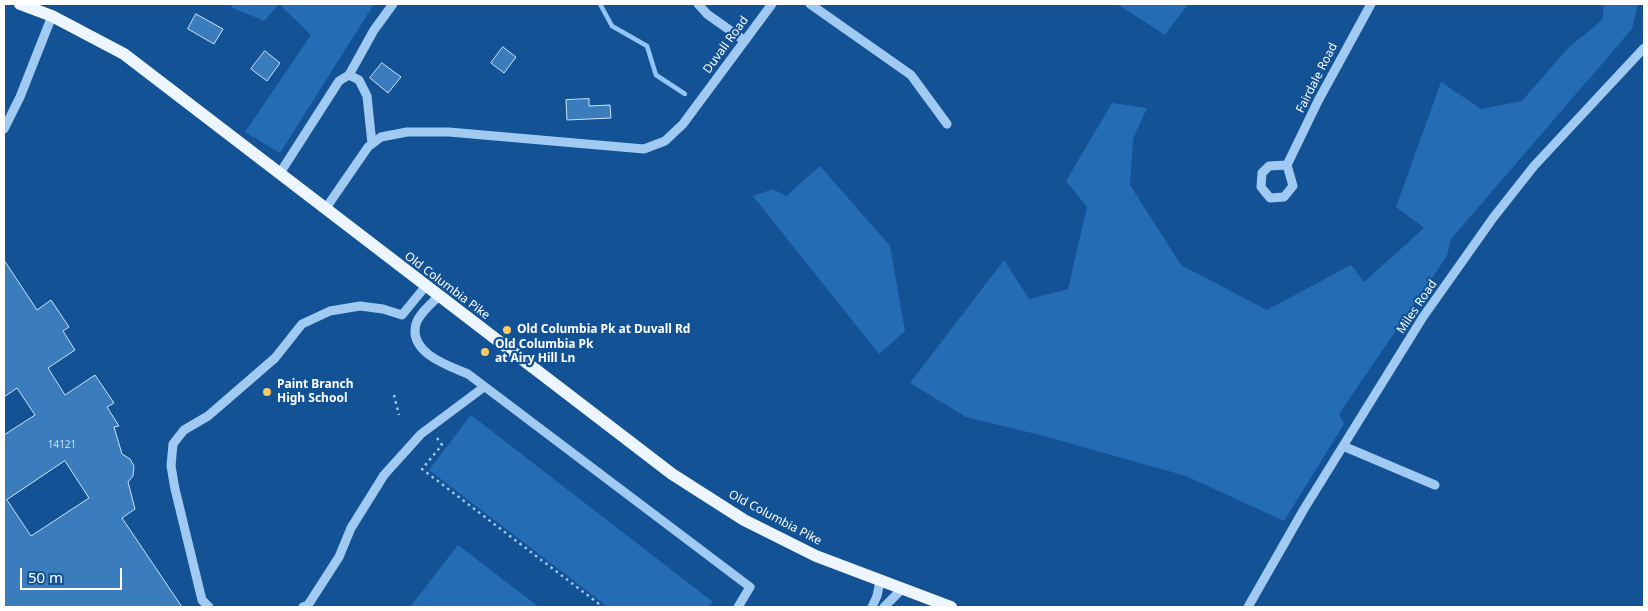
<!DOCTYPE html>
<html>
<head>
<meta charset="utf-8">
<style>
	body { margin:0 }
	#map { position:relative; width:1648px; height:611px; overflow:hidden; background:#125295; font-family:"Noto Sans",sans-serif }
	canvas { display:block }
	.frame { position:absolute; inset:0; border:5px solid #fff; pointer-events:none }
	.scale { position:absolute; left:20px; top:568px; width:102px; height:22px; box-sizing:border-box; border:2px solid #fff; border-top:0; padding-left:6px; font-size:15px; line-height:18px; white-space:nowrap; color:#fff; -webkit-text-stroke:4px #125295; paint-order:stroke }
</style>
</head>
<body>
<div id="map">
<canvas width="1648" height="611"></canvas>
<div class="frame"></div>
<div class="scale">50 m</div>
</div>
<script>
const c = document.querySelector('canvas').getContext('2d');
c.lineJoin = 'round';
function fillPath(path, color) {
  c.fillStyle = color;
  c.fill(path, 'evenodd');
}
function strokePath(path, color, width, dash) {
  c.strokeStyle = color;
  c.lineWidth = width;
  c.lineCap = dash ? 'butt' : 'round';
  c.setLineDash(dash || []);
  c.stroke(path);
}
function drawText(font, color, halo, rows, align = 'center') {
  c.font = font + ' "Noto Sans",sans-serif';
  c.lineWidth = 4.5;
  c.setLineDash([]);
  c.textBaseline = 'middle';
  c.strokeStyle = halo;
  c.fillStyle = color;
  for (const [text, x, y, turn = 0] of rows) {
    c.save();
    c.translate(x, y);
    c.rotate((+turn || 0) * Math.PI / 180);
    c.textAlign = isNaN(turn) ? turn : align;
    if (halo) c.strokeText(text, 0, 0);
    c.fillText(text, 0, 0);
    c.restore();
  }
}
fillPath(new Path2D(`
	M 232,4 L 374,4 L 280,153 L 245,132 L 311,35 L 279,4 L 264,21 L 231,7 Z
	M 1117,4 L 1188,4 L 1165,35 Z
	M 1604,4 L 1638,4 L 1632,29 L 1451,239 L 1447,256 L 1339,414 L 1344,424 L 1284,521 L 1186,476 L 1044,436 L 966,417 L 910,383 L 1004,260 L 1029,299 L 1068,289 L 1087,207 L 1066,181 L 1112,103 L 1147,108 L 1133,139 L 1130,185 L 1181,265 L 1267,310 L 1351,265 L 1364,282 L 1424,228 L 1396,207 L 1441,82 L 1481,109 L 1522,101 L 1568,48 L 1602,20 Z
	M 820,166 L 890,246 L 905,331 L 879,354 L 753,196 L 773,189 L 786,196 Z
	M 471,415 L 713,602 L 708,607 L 608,607 L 429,470 Z
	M 458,545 L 539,607 L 410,607 Z`), '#246db4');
strokePath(new Path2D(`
	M 600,4 L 612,26 L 647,46 L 656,75 L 685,94`), '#93c6f6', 4.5);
const building = new Path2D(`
	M 196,14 L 223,29 L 214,44 L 188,29 Z
	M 503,47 L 516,57 L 504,73 L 491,63 Z
	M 265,51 L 280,63 L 267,81 L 251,69 Z
	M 382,63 L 401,77 L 388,93 L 370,78 Z
	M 589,99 L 589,106 L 610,105 L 611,118 L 567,120 L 566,100 Z
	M 4,260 L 37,310 L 51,300 L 69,327 L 63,331 L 75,350 L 48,368 L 65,395 L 95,375 L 114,403 L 107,407 L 119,426 L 114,427 L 122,454 L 130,459 L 134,466 L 133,476 L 128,482 L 135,509 L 122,518 L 182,607 L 4,607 L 4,435 L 35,415 L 17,388 L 4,397 ZM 65,461 L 89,498 L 31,536 L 7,500 Z`);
fillPath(building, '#3b7cbd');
strokePath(building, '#c9e3fd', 1);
strokePath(new Path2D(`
	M 394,395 L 399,415
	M 437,438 L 442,445 L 422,469 L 603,607`), '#a1caf3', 2.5, [2.5, 4]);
strokePath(new Path2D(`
	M 698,4 L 707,14 L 745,41
	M 810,4 L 911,75 L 947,124
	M 349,75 L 374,30 L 393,4
	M 4,129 L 20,97 L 52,16
	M 1287,165 L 1269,166 L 1262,173 L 1261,187 L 1270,198 L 1284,197 L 1293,186 L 1287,165 L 1318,101 L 1371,4
	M 280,173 L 339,81 L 349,75 L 359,80 L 367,96 L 372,144
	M 326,208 L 368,147 L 381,137 L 407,132 L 449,132 L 644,149 L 665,141 L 683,124 L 772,4
	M 438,297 C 431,304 419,314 416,324 C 408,353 449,366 468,374 L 750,587 L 738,607
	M 1343,446 L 1435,485
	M 209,607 L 202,600 L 175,489 L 171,466 L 173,444 L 184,430 L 208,416 L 275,358 L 302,324 L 330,311 L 360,306 L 383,309 L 402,315 L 425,287
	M 303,607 L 308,605 L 339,557 L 351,528 L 384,475 L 421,434 L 484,387
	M 872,607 L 877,596 L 880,581
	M 884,607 L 902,589
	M 1248,607 L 1304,509 L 1423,317 L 1493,218 L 1534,166 L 1644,48`), '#a1caf3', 9);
strokePath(new Path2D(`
	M 20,4 L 52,16 L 124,54 L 672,474 L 744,520 L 816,556 L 951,607`), '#edf5ff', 12);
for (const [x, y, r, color] of [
	[507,330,5,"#ffc963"],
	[485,352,5,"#ffc963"],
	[267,392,5,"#ffc963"]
]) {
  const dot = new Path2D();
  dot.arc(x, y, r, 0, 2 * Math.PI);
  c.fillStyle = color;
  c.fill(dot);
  strokePath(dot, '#125295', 2);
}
drawText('10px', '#cedeee', null, [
	["14121",62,445]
]);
drawText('12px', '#fff', '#125295', [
	["Duvall Road",726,45,-54],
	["Fairdale Road",1317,78,-63],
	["Old Columbia Pike",447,286,37],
	["Miles Road",1417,307,-56],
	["Old Columbia Pike",775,518,28]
]);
drawText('bold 12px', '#fff', '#125295', [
	["Old Columbia Pk at Duvall Rd",517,330],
	["Old Columbia Pk",495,345],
	["at Airy Hill Ln",495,359],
	["Paint Branch",277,385],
	["High School",277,399]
], 'left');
</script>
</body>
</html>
